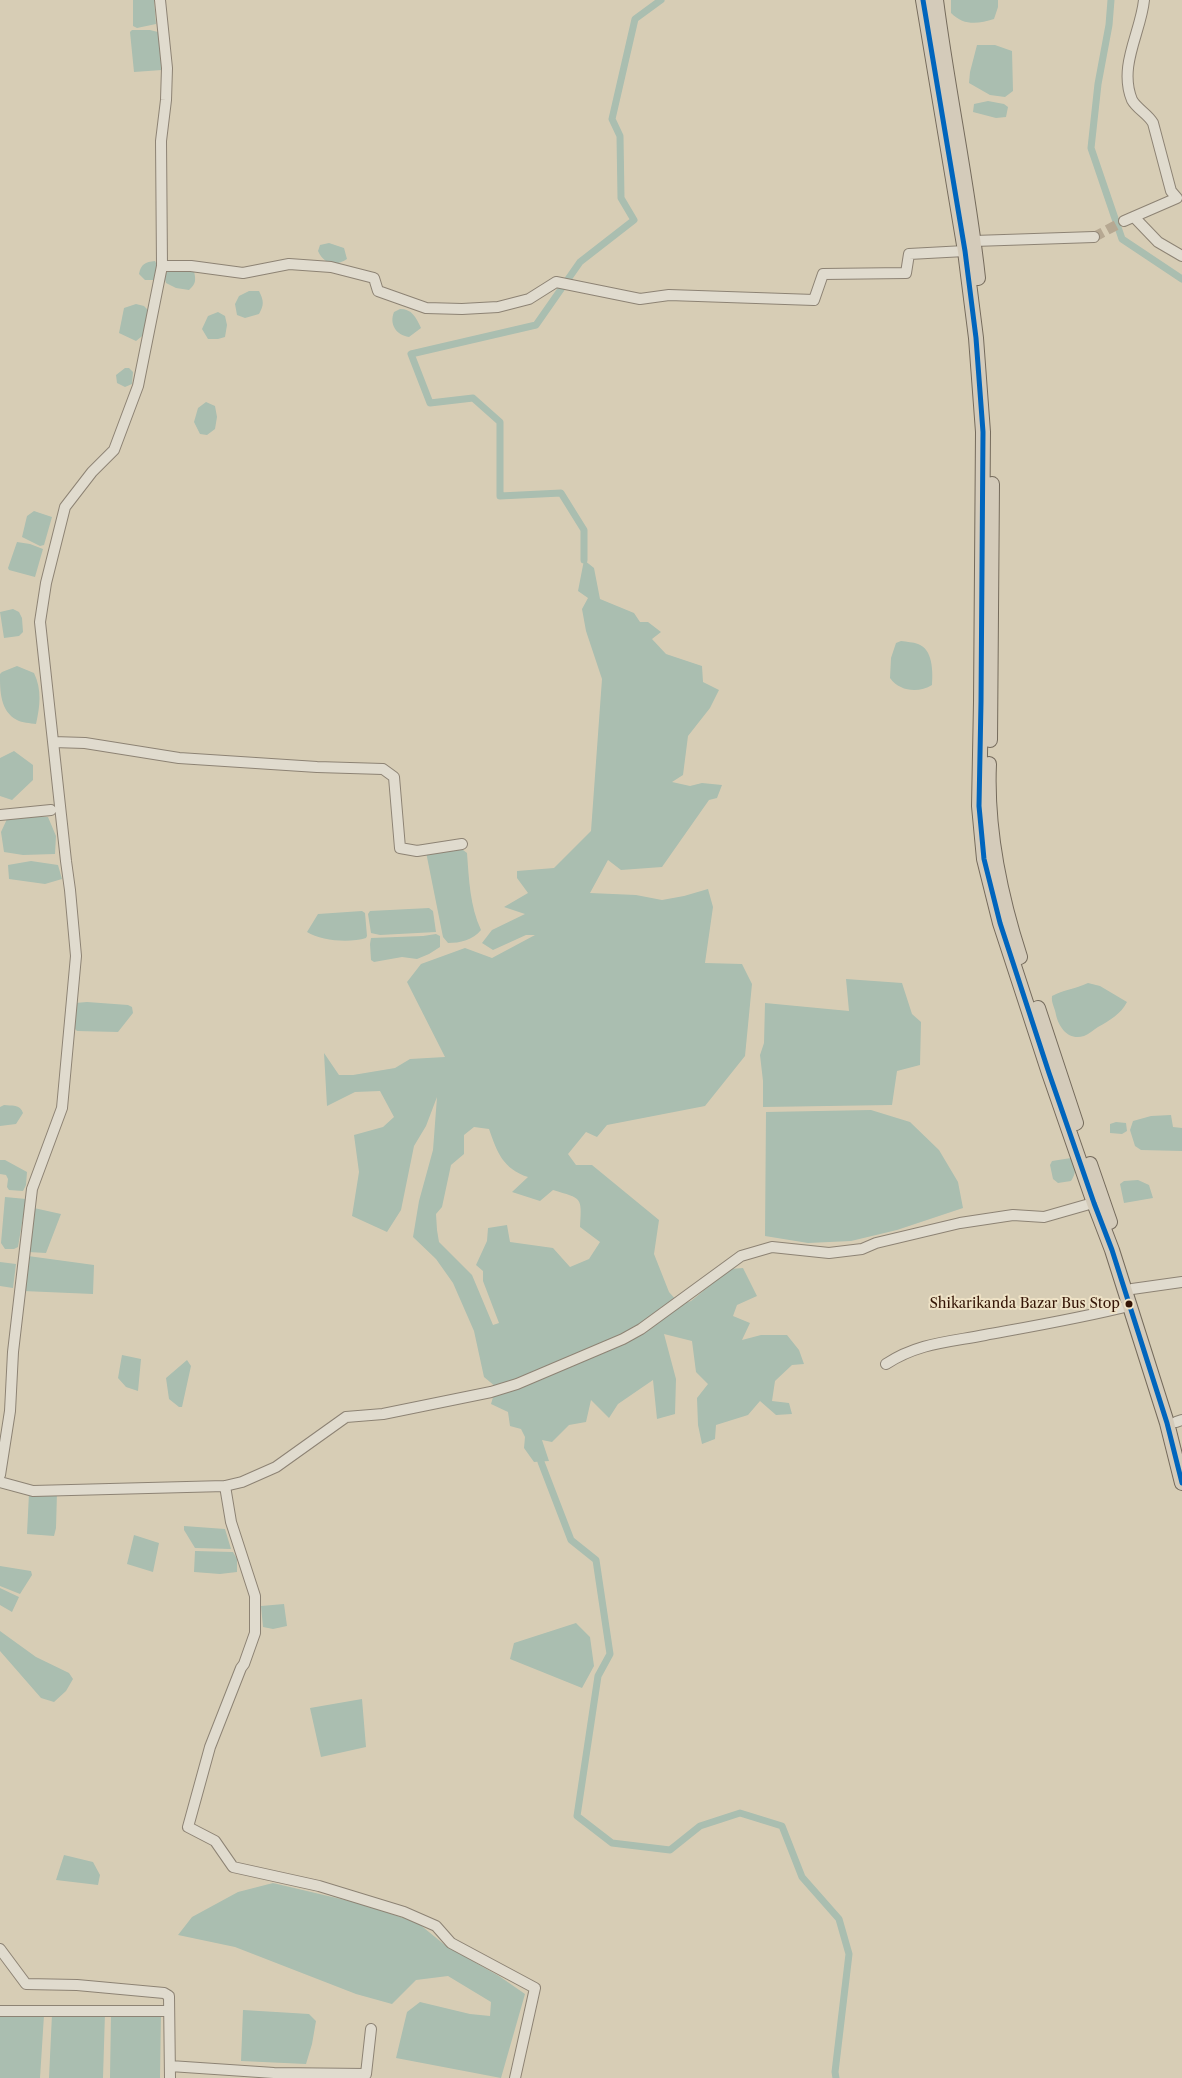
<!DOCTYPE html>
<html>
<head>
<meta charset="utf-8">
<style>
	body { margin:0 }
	canvas { display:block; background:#d7cdb5 }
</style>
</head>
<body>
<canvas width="1182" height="2078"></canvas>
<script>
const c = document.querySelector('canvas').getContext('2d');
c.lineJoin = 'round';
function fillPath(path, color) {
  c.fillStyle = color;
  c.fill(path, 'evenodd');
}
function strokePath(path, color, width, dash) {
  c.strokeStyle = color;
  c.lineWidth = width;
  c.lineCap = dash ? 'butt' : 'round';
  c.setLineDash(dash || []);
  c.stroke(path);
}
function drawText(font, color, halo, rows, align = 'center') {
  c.font = font + ' "Libre Caslon Text",serif';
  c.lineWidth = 4;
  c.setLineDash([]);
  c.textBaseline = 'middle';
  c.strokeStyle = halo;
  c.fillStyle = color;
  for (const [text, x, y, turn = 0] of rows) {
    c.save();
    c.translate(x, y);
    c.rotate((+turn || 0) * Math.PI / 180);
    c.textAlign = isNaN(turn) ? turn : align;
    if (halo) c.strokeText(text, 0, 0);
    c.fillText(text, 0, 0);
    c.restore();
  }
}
fillPath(new Path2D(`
	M 133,0 L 154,0 L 156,24 L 137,28 L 133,26 Z
	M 951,0 L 998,0 L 998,7 L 994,19 C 978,24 964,26 951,13 Z
	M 132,30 L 150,30 L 158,32 L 162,70 L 134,72 L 130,32 Z
	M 977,45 L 995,45 L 1012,51 L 1013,91 L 1005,97 L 990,95 L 969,83 L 970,72 Z
	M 988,101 L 1004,104 L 1008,107 L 1006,117 L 996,118 L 973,112 L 974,104 Z
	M 329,243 L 344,248 L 347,259 C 335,267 324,264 318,251 L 320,245 Z
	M 155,261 L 159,269 L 154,280 L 145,280 L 139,274 C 141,264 145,262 155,261 Z
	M 183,268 L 194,271 C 196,280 196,284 189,290 L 176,288 L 166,283 L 164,276 L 169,270 Z
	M 249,291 L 259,291 C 264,301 264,305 259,314 L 245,318 L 237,315 L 235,304 L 239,296 Z
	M 136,304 L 144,306 L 149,311 L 146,333 L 136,341 L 119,333 L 124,308 Z
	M 400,309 C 412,309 416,317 421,328 L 409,337 C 396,335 389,324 394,312 Z
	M 218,312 L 225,316 L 227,325 L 225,337 L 218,339 L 208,339 L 202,329 L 208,316 Z
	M 125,368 L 129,368 L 133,372 L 132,384 L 125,387 L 117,383 L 116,375 Z
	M 206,402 L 215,406 L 217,417 L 215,429 L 207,435 L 200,434 L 194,422 L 198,408 Z
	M 34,511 L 52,517 L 44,545 L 40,546 L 22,537 L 27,516 Z
	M 17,542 L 30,544 L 43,549 L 35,577 L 9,570 L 8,568 Z
	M 584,560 L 594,568 L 600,599 L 634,613 L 640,622 L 648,622 L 661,632 L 652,639 L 666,654 L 702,666 L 703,682 L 719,690 L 710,708 L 688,736 L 683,775 L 672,782 L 690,786 L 702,783 L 722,785 L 717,798 L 709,800 L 662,867 L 621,870 L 608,860 L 590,893 L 636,895 L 662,900 L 684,896 L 708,889 L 713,907 L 705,963 L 742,964 L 752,984 L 745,1056 L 705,1106 L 607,1125 L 597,1137 L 586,1132 L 568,1154 L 576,1165 L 592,1165 L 659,1220 L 654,1254 L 669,1292 L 677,1301 L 685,1303 L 691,1301 L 730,1269 L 743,1268 L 757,1296 L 737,1305 L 733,1316 L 750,1323 L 742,1340 L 761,1335 L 787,1335 L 799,1350 L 804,1364 L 792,1365 L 775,1381 L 772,1401 L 789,1403 L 792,1414 L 776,1415 L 760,1401 L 748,1415 L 716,1425 L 715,1439 L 702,1444 L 698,1425 L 697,1398 L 708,1384 L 696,1372 L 692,1341 L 664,1334 L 676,1379 L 675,1414 L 657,1419 L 653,1380 L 618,1404 L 609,1418 L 591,1400 L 586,1422 L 569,1425 L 552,1442 L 542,1440 L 549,1461 L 534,1462 L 524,1448 L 525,1437 L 521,1429 L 510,1426 L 508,1412 L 491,1404 L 496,1387 L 484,1377 L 474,1331 L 453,1283 L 436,1259 L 413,1237 L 419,1201 L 433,1150 L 437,1097 L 426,1126 L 414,1146 L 401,1210 L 387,1232 L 352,1216 L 359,1172 L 354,1135 L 383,1127 L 394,1117 L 380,1091 L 355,1092 L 327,1106 L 324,1053 L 339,1075 L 353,1075 L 395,1068 L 410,1059 L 445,1057 L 407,982 L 421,964 L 465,948 L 492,958 L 535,935 L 526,935 L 493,950 L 482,943 L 492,930 L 525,914 L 504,907 L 528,893 L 517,878 L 517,871 L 554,868 L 591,831 L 602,679 L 586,631 L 582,609 L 588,598 L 578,591 ZM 474,1127 L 489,1129 C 497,1152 503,1169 528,1177 L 512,1192 L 540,1201 L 553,1190 C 582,1199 582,1196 580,1227 L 600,1242 L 589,1259 L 570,1267 L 553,1248 L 510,1242 L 507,1225 L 488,1228 L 487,1241 L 476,1265 L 483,1271 L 483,1281 L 499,1323 L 493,1325 L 472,1275 L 439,1242 L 437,1230 L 436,1214 L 442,1207 L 451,1165 L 464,1154 L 464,1135 Z
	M 13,609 L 19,612 L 22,618 L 23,632 L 19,636 L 4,638 L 0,612 Z
	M 901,641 C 907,642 913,642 918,644 C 933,649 933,672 932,685 C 919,693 900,692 890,678 L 891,658 L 896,643 Z
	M 17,666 L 34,673 C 42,690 40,706 36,724 C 30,723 22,723 17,720 C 0,711 0,691 0,674 L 2,672 Z
	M 14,751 L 33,765 L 33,780 L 12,800 L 0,796 L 0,758 Z
	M 32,816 L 48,817 L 56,836 L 55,854 L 23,855 L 4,852 L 1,832 L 7,819 Z
	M 446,849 L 463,850 L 467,853 C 469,880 470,906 481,930 C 473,940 460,943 448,943 L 443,937 L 426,852 Z
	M 31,861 L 58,865 L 62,879 L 45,884 L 9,879 L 8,865 Z
	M 429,908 L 433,911 L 436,932 L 380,935 L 371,933 L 368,914 L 370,911 Z
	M 362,911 L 365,913 L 367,936 L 366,938 C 350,943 321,941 307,932 L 318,914 Z
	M 436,934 L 440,936 L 440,947 L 429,954 L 417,959 L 402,957 L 374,962 L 371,960 L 370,944 L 371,938 L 423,936 Z
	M 846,979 L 902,983 L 912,1014 L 921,1022 L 920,1065 L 897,1071 L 892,1105 L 763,1107 L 763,1081 L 760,1055 L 764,1043 L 765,1003 L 849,1011 Z
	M 1088,983 L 1100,986 L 1127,1002 C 1121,1014 1109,1021 1098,1027 C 1093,1030 1089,1034 1084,1036 C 1069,1041 1059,1028 1056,1015 C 1055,1008 1051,1003 1052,996 C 1063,990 1075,989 1088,983 Z
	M 87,1002 L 128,1005 L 132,1007 L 133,1013 L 118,1032 L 77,1031 L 74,1028 L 75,1003 Z
	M 4,1105 C 12,1106 20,1104 23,1113 L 16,1124 L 0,1126 L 0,1107 Z
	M 871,1110 L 910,1122 L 939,1150 L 958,1182 L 963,1208 L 897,1230 L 851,1241 L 808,1243 L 765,1236 L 766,1112 Z
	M 1171,1115 L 1173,1127 L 1182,1128 L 1182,1151 L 1141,1150 L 1135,1146 L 1130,1130 L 1133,1121 L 1151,1116 Z
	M 1116,1122 L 1126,1123 L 1127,1131 L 1122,1134 L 1110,1133 L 1110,1124 Z
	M 1071,1158 C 1077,1165 1076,1174 1071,1181 L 1058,1183 L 1053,1179 L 1050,1165 L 1052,1161 Z
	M 0,1160 L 5,1160 L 27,1172 L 26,1185 L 23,1191 L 9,1190 L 7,1187 L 8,1179 L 6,1175 L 0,1174 Z
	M 1138,1180 L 1149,1185 L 1153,1198 L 1124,1203 L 1120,1184 L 1124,1181 Z
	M 5,1197 L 26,1199 L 18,1247 L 14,1249 L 5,1249 L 1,1243 Z
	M 34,1208 L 61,1214 L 46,1253 L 28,1252 Z
	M 28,1256 L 94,1265 L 93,1294 L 23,1291 Z
	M 0,1262 L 16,1264 L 13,1288 L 0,1286 Z
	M 122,1355 L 141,1359 L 138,1391 L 126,1387 L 118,1378 Z
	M 187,1360 L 191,1366 L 182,1407 L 179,1407 L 169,1399 L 166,1378 Z
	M 57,1492 L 56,1528 L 54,1536 L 27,1534 L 29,1493 Z
	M 184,1526 L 225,1529 L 231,1549 L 195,1548 L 184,1530 Z
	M 134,1535 L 159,1543 L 153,1572 L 127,1564 Z
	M 195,1551 L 233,1552 L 237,1559 L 237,1572 L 220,1574 L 194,1572 Z
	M 0,1566 L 31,1571 L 32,1575 L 20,1594 L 0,1586 Z
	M 0,1588 L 19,1597 L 12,1612 L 0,1605 Z
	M 284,1604 L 287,1626 L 273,1629 L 263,1627 L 261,1606 Z
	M 576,1623 L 590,1637 L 594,1666 L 582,1688 L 510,1659 L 514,1643 Z
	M 0,1631 L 36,1657 L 69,1673 L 73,1679 L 66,1691 L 54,1702 L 41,1698 L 0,1651 Z
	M 362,1699 L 366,1747 L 321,1757 L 310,1708 Z
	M 64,1855 L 93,1862 L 100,1875 L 98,1885 L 56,1880 Z
	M 273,1883 L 362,1904 L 418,1923 L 446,1946 L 499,1976 L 525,1994 L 501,2078 L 396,2058 L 407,2012 L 420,2002 L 470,2014 L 490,2016 L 491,2002 L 448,1976 L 416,1980 L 392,2004 L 356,1994 L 235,1947 L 178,1935 L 192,1917 L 238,1892 Z
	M 243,2010 L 309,2014 L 316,2021 L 312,2044 L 306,2064 L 241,2061 Z
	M 105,2013 L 103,2078 L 49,2078 L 52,2014 Z
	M 0,2014 L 44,2015 L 40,2078 L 0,2078 Z
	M 111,2014 L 161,2014 L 160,2078 L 110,2078 Z`), '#aabeb0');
strokePath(new Path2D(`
	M 1111,0 L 1109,25 L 1098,84 L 1091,148 L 1122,239 L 1182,279
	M 584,560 L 584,530 L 561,493 L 500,496 L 500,422 L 473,398 L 430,403 L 411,354 L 536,325 L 580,262 L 634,220 L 621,198 L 620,136 L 612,119 L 635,19 L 661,0
	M 541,1462 L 571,1540 L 596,1560 L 610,1654 L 598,1676 L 577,1816 L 612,1843 L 670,1850 L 700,1826 L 740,1813 L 782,1826 L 802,1877 L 839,1919 L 849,1954 L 835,2072 L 836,2078`), '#aabeb0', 7);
strokePath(new Path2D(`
	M 1094,237 L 1124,221`), '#b6a892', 10, [10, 5]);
const minor = new Path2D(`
	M 160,0 L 167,68 L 166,100 L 161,141 L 162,266
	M 1134,217 L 1158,242 L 1182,256
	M 1124,221 L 1177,198 L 1171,191 L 1153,123 C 1148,114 1137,109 1132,100 C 1118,66 1141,32 1144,0
	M 974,241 L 1094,237
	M 53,742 L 85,743 L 179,758 L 317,767 L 383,769 L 394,777 L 400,848 L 417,851 L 462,844
	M 0,815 L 51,810
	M 1132,1289 L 1182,1282
	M 886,1364 C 918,1343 949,1342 985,1335 C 1034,1326 1081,1318 1129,1306
	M 1176,1422 L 1182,1420
	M 0,1475 L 10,1411 L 13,1352 L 32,1189 L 62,1108 L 76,956 L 70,890 L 66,861 L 40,622 L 46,583 L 65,507 L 92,472 L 114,450 L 138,386 L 162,266 L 191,266 L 243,273 L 289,264 L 331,267 L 374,278 L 378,291 L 426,308 L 462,309 L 498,307 L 529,299 L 556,282 L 640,299 L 669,295 L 814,300 L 823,274 L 906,273 L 909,254 L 965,251
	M 0,1482 L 33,1491 L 225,1486 L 242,1482 L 276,1467 L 346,1417 L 383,1414 L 491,1392 L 517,1384 L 623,1339 L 641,1329 L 741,1256 L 772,1247 L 829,1253 L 862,1249 L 876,1243 L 960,1223 L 1013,1215 L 1044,1217 L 1100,1201
	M 225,1486 L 231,1522 L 255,1596 L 255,1633 L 244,1664 L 241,1668 L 210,1747 L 188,1827 L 215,1841 L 233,1867 L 319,1886 L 404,1912 L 436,1926 L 451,1943 L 535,1988 L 515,2078
	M 0,1949 L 26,1984 L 77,1985 L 164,1993 L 169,1996 L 170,2078
	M 0,2011 L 168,2011
	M 170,2066 L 274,2073 L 366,2074 L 371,2029`);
const highway = new Path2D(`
	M 923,0 L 965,251 L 976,338 L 983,432 L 981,702 L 979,806 L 984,859 L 1000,923 L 1049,1073 L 1094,1203 L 1112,1250 L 1167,1423 L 1182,1483
	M 936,0 C 948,93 968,185 978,278
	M 990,740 L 992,484
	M 989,764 C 986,830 1000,895 1020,957
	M 1038,1008 L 1076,1123
	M 1090,1164 L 1110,1222`);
strokePath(minor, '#8d8374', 12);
strokePath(highway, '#756b5c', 16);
strokePath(minor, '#e0dbce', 10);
strokePath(highway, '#d4cbba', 14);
strokePath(new Path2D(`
	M 923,0 L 965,251 L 976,338 L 983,432 L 981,702 L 979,806 L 984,859 L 1000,923 L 1049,1073 L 1094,1203 L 1112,1250 L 1167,1423 L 1182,1483`), '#0065bd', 5);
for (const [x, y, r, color] of [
	[1129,1304,4.5,"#341405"]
]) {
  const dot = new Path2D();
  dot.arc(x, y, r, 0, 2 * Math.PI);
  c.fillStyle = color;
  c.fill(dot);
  strokePath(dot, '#eee2c6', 2);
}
drawText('14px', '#341405', '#eee2c6', [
	["Shikarikanda Bazar Bus Stop",1120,1304]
], 'right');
</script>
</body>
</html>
